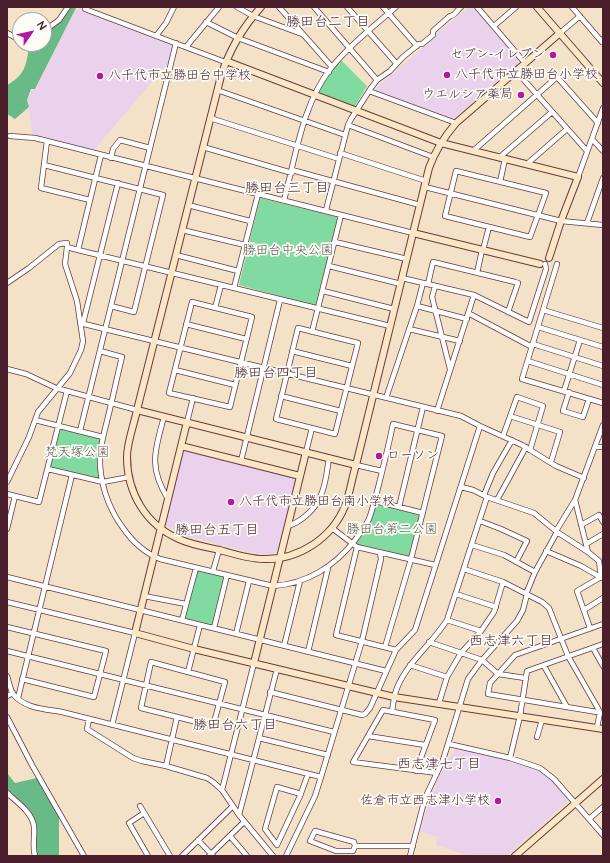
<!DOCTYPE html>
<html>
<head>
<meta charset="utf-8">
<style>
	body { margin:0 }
	#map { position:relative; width:610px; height:863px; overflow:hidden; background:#f3e2c7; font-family:"Architects Daughter",sans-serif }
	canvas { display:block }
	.frame { position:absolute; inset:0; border:8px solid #4a1f2b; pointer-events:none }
	.north { position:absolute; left:12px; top:12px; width:40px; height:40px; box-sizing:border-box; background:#fdfcf7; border:1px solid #b5a4a5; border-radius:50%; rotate:56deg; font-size:11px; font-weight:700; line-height:16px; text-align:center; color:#4a1f2b }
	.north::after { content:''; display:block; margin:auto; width:14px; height:18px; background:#b5179e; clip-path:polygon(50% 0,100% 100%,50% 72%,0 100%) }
</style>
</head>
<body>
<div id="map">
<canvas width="610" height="863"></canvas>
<div class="frame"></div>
<div class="north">N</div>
</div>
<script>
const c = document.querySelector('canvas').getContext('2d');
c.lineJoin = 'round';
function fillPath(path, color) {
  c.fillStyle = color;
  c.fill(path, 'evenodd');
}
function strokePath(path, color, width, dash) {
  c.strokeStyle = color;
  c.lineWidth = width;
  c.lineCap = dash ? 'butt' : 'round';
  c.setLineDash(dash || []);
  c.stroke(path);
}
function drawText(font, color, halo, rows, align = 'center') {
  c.font = font + ' "Architects Daughter","Klee One",sans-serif';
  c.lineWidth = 3.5;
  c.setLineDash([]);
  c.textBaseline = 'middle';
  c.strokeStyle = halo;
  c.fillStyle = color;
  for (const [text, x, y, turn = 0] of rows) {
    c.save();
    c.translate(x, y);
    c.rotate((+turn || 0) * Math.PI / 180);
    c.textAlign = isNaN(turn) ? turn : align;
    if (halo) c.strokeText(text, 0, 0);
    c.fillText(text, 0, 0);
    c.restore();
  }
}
fillPath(new Path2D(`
	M 467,7 L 473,7 L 518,59 L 518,63 L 454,118 L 451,119 L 376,92 L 376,88 L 435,37 L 436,34 L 463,12 Z
	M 76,9 L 172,45 L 173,47 L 169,62 L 94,150 L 32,135 L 28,100 L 32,90 L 35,90 Z
	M 186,451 L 294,478 L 296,481 L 278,551 L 272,554 L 260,554 L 245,551 L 186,536 L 168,526 L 166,523 L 183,453 Z
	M 457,748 L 527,765 L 540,770 L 547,775 L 567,798 L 566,803 L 507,856 L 469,856 L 436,845 L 437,837 L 420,831 L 432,791 L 446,762 Z`), '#ead1ec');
fillPath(new Path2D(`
	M 341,60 L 367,86 L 354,108 L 317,95 L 329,72 Z
	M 260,198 L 338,217 L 316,306 L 239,285 Z
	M 60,428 L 102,438 L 101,480 L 50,468 Z
	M 375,502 L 421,515 L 410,556 L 384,551 L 380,552 L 379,549 L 359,546 L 355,543 Z
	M 196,568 L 227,575 L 214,628 L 182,620 Z`), '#81dba1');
fillPath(new Path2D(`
	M 71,7 L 76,8 L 35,89 L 31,89 L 27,100 L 29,107 L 15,119 L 7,114 L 7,85 C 25,75 26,66 29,47 L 31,44 L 44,44 L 44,33 L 59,21 Z
	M 7,773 L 15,783 L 37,778 L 59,816 L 59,856 L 37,856 L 30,814 L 25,806 L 7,789 Z`), '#68bb87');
const street = new Path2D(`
	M 85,7 L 85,9 L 225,62
	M 237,7 L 253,16 L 302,34
	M 279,7 L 332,67
	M 314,7 L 377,80
	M 347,7 L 396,63
	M 383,7 L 417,46
	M 477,7 L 525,63
	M 572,7 L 602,42 L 603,39
	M 206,22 L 238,38 L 329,72
	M 494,26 L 516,7
	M 44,31 L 59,20 L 68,7
	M 7,33 L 20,40
	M 560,33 L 580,16
	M 156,36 L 166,23 L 174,7
	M 186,47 L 219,7
	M 516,71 L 587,151
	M 217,90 L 345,135
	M 369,91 L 456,123
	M 210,118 L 339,159
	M 348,125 L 433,157
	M 10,136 L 35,138 L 47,141
	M 592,139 L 603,151
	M 203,147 L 292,173
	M 473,151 L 557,77 L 598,123
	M 340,153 L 426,181
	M 500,157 L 552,112
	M 111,158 L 113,149 L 120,140 L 150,148
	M 527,164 L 567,129
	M 44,165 L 163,195 L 134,312 L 111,306
	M 292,170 L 420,205
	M 456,171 L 546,193 L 530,237 L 445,216 Z
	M 578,177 L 603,108
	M 500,182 L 505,159
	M 425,187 L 561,221 L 603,225
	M 90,200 L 101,155
	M 284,200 C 296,156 302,105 331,68 C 350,45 374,26 396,7
	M 188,205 L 250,221
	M 326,210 L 348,125 L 351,119 L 371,88 L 377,80 L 390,71 L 403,57 L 419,44 L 422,44 L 433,35 L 433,31 L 450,16 C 455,16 457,10 461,7
	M 587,223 L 603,178
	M 182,230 L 245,245
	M 335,242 L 407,259
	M 78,250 L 90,200 L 41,188 L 47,141 L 413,233
	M 483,250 L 489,227
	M 176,255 L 238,271
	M 557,264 L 522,379 L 603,403
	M 329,266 L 401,284
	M 477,273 L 482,250
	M 402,278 L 474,295 L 529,322 L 546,269 L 545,264
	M 7,283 L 29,268 L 59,244 L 67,243 L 67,247 L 78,250 L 390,326
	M 428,284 L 433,262 L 515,282 L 518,283 L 508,312
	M 435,286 L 432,297 L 450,369
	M 234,288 L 258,194
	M 323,291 L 394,309
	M 192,302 L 252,317 L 230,407 L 169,393 Z
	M 417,306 L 467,319
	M 215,308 L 221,285
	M 543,310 L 603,328
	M 468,313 L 532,347
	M 80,323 L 461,416 L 480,426 L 522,445 L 556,466 L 584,478
	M 83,323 L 118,183
	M 186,324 L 246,339
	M 538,327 L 603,347
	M 298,328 L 358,343 L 335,434 L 276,419 Z
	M 409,329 L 460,341
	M 312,332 L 341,215
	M 533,344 L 603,366
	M 100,351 L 122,357 C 117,377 113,397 108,417 C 105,429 101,443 100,456 C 99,481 108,508 123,528 C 132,541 145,553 160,559 L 273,586 C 307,584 335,566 355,540 C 361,533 365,527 369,519 C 373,508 376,496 379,484 C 384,464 389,444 393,424 L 442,436 L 411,559 L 385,647
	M 292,351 L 352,366
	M 528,361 L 603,385
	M 7,369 L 26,374 L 56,388 L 137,410
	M 175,370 L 235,385
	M 564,391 L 580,340
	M 569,392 L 563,411 L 583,417 L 589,399
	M 281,396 L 341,411
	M 386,398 L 417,306 L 423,283
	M 437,411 L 474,295
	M 510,416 L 560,432 L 551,462
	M 164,417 C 155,450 148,467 168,499
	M 35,420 L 103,437
	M 187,422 L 193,398
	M 80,431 L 176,43
	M 503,436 L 517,397 L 543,406 L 530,450
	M 595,447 L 603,447
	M 306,452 L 312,428
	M 241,461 L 280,300
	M 356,465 L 382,471
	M 48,469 L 103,482 L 129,477
	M 7,482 L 29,437 L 38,412 L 70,373 L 81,350 L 83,341 L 77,301 L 65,264 L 67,247
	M 461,487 L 473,490 L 487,497 L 534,513 L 557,532 L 588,552
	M 7,494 L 39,502 L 67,391
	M 484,495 L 493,473 L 512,440
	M 497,500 L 526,447
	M 575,500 L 588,552 L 599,561 L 601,577 L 577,591 L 590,628
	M 375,501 L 423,513
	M 399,507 L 423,407
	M 480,521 L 501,529 L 527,541 L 516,562
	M 581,525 L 599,515 L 603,522
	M 288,526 C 301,522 316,509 321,495 C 326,484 327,470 329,458
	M 332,528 L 357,547 L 435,565
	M 7,529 L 15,496
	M 556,531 L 575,500 L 603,425
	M 586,544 L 603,534
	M 472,545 L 504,555 L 535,572
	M 357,547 L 336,635 L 396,650
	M 546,551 L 581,566 L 602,578
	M 464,569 L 503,582 L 542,602 L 549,608 L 568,656 L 600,712 L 597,728
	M 213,571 L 219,550
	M 7,577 L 386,671
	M 456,594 L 496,607
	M 526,594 L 535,572 L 557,532
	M 144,596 L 186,604
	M 7,602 L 135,633 L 112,725
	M 584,610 L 603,598
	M 182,620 L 196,568
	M 447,620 L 481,631
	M 603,624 L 515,655 L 490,683 L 488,694 L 603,713
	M 7,627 L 106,651 L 94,697 L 22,679
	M 214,628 L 227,575
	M 236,634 L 249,581
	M 429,642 L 482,660 L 498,674 L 525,678
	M 284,646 L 300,581
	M 593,648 L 603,666
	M 7,651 L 334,732
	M 308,652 L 328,568
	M 151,662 L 225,682 L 213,726 L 141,708 Z
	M 410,665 L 447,677
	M 544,666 L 567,707
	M 188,672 L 200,625
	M 7,676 C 9,682 10,689 13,694 C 25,709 46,709 62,712 L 321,777
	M 270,692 L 362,715 L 365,714 L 370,708 L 396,650 L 415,630 L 480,426
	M 7,696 L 13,693
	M 18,698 L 72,475
	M 439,703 L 447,677 L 461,653 L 481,631 L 494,612 L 503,582
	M 392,712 C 393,704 394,695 397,688 C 408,661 432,644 447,620 L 487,497
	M 7,717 L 32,765 L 84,856
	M 89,719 L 87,729 L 133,758 L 142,761 L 166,766 L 200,776 L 207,778 L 213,782 L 222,790 L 239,815 L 273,856
	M 368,736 L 425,745
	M 537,737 L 542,720
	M 259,738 L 328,755
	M 449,744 L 510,758 L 540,768 L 554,779 L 603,835
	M 510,758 L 520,716 L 527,671 L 603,644
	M 166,766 L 177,717
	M 416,771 L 435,720 L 383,710 L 353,762 L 437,773
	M 222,790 L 254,663
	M 7,793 C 17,802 33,813 34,827 C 35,837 32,846 35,856
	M 301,794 L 277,787 L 265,829 L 277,845 L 300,796 L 308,774
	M 140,806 L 170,856
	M 144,813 L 129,823 L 148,856
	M 239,815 L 277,669
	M 589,819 L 603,807
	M 230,836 L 247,856
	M 198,840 L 213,856
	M 355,846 L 353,851 L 336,851 L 310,841 L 315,831 L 354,842 L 355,846 L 413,846
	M 182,856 L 233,806
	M 209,856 L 244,822
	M 286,856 L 315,796 L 321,777 L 362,641 L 381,559 L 380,553
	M 410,856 L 425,798 L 443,760 L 468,679 L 482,660 L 517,621 L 523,610 L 527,594`);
const secondary = new Path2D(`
	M 261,7 C 243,27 229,51 221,76 L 137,410 C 134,425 127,442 127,457 C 127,493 146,525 179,539 C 192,545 206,547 220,550 C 234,554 249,559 264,559 C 299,560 332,538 345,506 C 350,493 352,478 356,465 L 429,168 C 435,151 444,137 456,123 L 560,33
	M 537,7 L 603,83
	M 226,61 L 441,143 L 578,177 L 561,221 L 549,258
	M 413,233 L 540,264
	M 137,410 L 356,465
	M 187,422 L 135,633 L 194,649 L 394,697 L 603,729
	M 181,446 L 300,476
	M 254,663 L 306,452
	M 515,856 L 603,779`);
strokePath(street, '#633c42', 6);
strokePath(secondary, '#633c42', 8);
strokePath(street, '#fff', 4.5);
strokePath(secondary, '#fce6c4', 6);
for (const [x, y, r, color] of [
	[553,55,4,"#b5179e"],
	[447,75,4,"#b5179e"],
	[100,76,4,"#b5179e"],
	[521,95,4,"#b5179e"],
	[379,456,4,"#b5179e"],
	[231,502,4,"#b5179e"],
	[498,801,4,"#b5179e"]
]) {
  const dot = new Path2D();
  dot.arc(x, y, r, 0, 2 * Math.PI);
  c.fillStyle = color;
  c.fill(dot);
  strokePath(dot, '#fdfcf7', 1.5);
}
drawText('13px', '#4a1f2b', '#fdfcf7', [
	["セブン-イレブン",545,55,"right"],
	["八千代市立勝田台小学校",455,75],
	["八千代市立勝田台中学校",108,76],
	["ウエルシア薬局",513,95,"right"],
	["ローソン",387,456],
	["八千代市立勝田台南小学校",239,502],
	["佐倉市立西志津小学校",490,801,"right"]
], 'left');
drawText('13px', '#5a574e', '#fdfcf7', [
	["勝田台中央公園",288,251],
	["梵天塚公園",77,453],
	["勝田台第二公園",392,530]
]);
drawText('14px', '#4a1f2b', '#fdfcf7', [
	["勝田台二丁目",328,23],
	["勝田台三丁目",287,189],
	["勝田台四丁目",276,374],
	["勝田台五丁目",217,531],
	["西志津六丁目",511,642],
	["勝田台六丁目",235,726],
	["西志津七丁目",439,765]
]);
</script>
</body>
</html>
